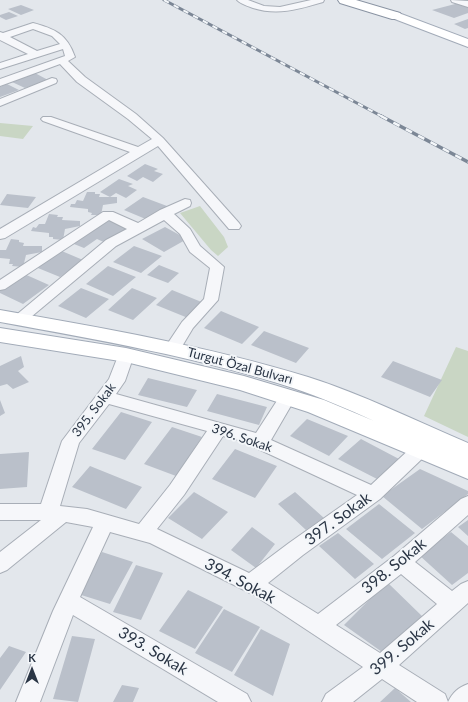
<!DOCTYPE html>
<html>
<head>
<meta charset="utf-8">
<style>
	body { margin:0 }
	#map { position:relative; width:468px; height:702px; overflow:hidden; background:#e3e7ec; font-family:Lato,sans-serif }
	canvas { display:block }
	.north { position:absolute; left:12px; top:650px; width:40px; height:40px; -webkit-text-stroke:3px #f3f6f9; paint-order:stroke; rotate:0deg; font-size:11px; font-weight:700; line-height:16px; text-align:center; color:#2a3545 }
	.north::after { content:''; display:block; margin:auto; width:14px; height:18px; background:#2a3545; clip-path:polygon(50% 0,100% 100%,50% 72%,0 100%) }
</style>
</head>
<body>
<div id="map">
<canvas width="468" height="702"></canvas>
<div class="north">K</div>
</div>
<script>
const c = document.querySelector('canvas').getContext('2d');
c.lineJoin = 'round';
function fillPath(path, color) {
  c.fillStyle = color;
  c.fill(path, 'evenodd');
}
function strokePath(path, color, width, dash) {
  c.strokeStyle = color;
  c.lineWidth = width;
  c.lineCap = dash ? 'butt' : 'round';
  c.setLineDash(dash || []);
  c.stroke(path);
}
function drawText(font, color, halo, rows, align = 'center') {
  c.font = font + ' Lato,sans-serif';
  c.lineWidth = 4;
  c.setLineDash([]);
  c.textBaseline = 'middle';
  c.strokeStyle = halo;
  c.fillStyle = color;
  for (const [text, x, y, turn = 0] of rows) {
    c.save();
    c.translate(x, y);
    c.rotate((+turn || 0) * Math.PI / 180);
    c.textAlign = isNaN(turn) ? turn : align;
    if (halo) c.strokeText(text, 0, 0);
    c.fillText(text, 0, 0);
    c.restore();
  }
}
fillPath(new Path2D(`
	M 0,123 L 33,126 L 23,139 L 0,136 Z
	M 200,206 L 224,237 L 228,247 L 218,256 L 211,250 L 180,213 Z
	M 456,347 L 468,351 L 468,437 L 424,416 Z`), '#c9d6c4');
fillPath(new Path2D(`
	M 459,3 L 468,6 L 468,13 L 454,18 L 432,10 Z
	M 21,5 L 34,10 L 21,15 L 8,9 Z
	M 9,12 L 18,16 L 6,20 L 0,17 L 0,15 Z
	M 468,19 L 468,28 L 465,29 L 454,24 Z
	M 35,73 L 48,80 L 25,88 L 12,82 Z
	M 7,84 L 19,90 L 0,97 L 0,87 Z
	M 145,164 L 158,169 L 154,171 L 163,174 L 153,182 L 143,177 L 137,181 L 127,176 Z
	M 119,179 L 133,184 L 128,186 L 137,190 L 126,198 L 116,193 L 110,197 L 100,192 Z
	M 87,192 L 95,192 L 95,194 L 100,194 L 99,197 L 117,197 L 117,203 L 103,205 L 101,215 L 91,215 L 92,213 L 88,212 L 88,209 L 70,207 L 71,204 L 75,204 L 77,200 L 83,201 Z
	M 7,194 L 36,197 L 28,208 L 0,205 Z
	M 143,197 L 167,206 L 148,220 L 124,210 Z
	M 49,214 L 58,215 L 57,217 L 63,217 L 62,220 L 80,221 L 80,226 L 65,229 L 63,240 L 53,239 L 53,237 L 49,237 L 49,233 L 31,231 L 33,227 L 36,228 L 39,224 L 45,224 Z
	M 105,218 L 130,228 L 108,244 L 97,239 L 84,248 L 69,242 Z
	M 165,227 L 187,239 L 164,252 L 142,239 Z
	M 11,239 L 19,240 L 19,242 L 24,243 L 23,246 L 42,246 L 42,252 L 26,255 L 23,267 L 12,266 L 13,264 L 9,264 L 10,259 L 0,258 L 0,250 L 6,250 Z
	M 134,246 L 162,256 L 141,273 L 113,262 Z
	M 57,249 L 83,260 L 60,277 L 33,266 Z
	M 159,265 L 179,273 L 168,283 L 147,275 Z
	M 108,266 L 136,277 L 113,296 L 86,284 Z
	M 22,273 L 49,285 L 23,304 L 0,293 L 0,289 Z
	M 81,288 L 109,299 L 86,318 L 58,306 Z
	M 132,288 L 157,298 L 133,320 L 108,310 Z
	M 172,290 L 204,303 L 188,318 L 156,305 Z
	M 221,311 L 259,327 L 242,344 L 204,328 Z
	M 264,331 L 309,348 L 296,363 L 251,345 Z
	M 21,356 L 24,367 L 18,371 L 29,382 L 13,389 L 7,384 L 0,386 L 0,366 Z
	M 393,361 L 442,380 L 430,397 L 381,377 Z
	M 148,378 L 197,390 L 187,407 L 138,395 Z
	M 217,394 L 267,407 L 259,425 L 207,411 Z
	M 0,400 L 5,413 L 0,416 Z
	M 121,412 L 152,422 L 125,460 L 92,449 Z
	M 307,419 L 348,436 L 329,456 L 290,436 Z
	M 172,427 L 202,437 L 176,476 L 144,464 Z
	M 361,439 L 399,459 L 379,480 L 338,459 Z
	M 235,449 L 277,466 L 255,498 L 212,479 Z
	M 29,452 L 27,487 L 0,489 L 0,454 Z
	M 90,466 L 142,487 L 126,509 L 72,487 Z
	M 420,469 L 468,491 L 468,494 L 422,529 L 382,496 Z
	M 194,492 L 228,512 L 202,539 L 168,518 Z
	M 295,492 L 324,518 L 306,530 L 278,504 Z
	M 379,504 L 415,533 L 382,559 L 346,529 Z
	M 468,520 L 468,536 L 458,527 Z
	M 252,527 L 275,544 L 256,568 L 231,550 Z
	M 451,532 L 468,546 L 468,573 L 452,585 L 419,555 Z
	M 338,533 L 374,564 L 355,579 L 319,546 Z
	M 102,552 L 133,562 L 110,604 L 78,594 Z
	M 136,565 L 163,573 L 141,620 L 113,612 Z
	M 387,582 L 423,617 L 382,652 L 344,625 Z
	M 188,590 L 223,607 L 195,649 L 159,631 Z
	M 224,609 L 260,627 L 232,672 L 195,653 Z
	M 261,629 L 290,644 L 273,696 L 234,675 Z
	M 72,636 L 95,639 L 78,702 L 53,699 Z
	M 9,646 L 26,652 L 0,690 L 0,658 Z
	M 122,685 L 139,688 L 133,702 L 113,702 Z
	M 395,688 L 411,702 L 380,702 Z`), '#bac0ca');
const minor = new Path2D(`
	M 237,0 L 248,0 L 264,6 L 280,7 L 311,0 L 324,0 L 323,2 C 299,9 278,16 253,8 C 248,6 241,4 237,0 Z
	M 451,0 L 468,1 L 468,7 L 452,2 Z
	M 33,23 C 55,29 67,34 75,57 L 68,61 L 85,77 L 136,114 L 163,138 L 239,223 L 241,226 L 239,229 L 229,229 L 158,146 L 5,238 L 0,239 L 0,229 L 130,152 L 43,121 L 41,119 L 43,117 L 51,117 L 138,147 L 152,139 L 128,119 L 77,82 L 60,64 L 0,86 L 0,79 L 65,56 L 63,49 L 0,69 L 0,63 L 28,54 L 0,40 L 0,32 L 3,33 ZM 33,29 L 52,36 L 60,44 L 37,51 L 10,37 Z
	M 52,78 L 56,79 L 57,81 L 56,83 L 0,106 L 0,99 Z
	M 185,199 L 190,200 L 191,203 L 190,206 L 174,214 L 190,229 L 200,246 L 224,267 L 218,300 L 193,328 L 178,353 L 172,354 L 166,353 L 164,349 L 182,322 L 204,299 L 210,268 L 190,252 L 180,234 L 164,220 L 116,246 L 25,322 L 20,324 L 15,322 L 12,319 L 15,316 L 106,240 L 127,229 L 109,220 L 5,289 L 0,290 L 0,280 L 103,212 L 113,212 L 138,223 L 160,210 Z
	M 126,350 L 132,351 L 134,355 L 125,381 L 116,394 L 256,433 L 282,393 L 288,391 L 294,393 L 296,397 L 271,440 L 371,485 L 414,445 L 420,443 L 426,445 L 429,450 L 426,455 L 380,499 L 303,555 L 268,583 L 318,614 L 394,556 L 461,499 L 468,496 L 468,515 L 415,562 L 452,591 L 461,584 L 468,581 L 468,603 L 399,665 L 445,694 L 448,702 C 453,692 458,688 468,684 L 468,702 L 417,702 L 382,679 L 353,702 L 322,702 L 326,694 L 363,667 L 254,595 L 150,543 L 110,532 L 80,597 L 247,694 L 251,702 L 218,702 L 73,615 L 40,702 L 16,702 L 53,611 L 93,527 L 66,522 L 7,570 L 0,573 L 0,552 L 41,520 L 0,520 L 0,504 L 41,504 L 62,441 L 109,379 L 120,351 ZM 109,404 L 207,431 L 170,485 L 139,524 L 87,509 L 60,506 L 79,443 ZM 223,436 L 239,440 L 357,495 L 289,543 L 249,573 L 157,529 L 184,495 ZM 401,574 L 437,604 L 380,653 L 336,625 Z`);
const major = new Path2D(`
	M 396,12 L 468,39 L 468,47 L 392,18 L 390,16 L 392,14 Z
	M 0,310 C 104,328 207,346 308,377 C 362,394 416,421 468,443 L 468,479 L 308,412 L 240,390 L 126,362 L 0,342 L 0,328 L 126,348 L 244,376 L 324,400 L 374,421 C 348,409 320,397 293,388 C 197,357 99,340 0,322 Z`);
const highway = new Path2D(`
	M 338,0 L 356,0 L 400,13 L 402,16 L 400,19 L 392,19 L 340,3 Z`);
strokePath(minor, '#a8aeb7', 2);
strokePath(major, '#a2abb8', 2);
strokePath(highway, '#8a94a3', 2);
fillPath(minor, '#f6f7fa');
fillPath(major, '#fff');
fillPath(highway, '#fff');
const railFar1 = new Path2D(`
	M 164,0 L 383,117`);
const rail = new Path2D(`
	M 381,116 L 468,162`);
strokePath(railFar1, '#7c8796', 3);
strokePath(rail, '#7c8796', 3.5);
strokePath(railFar1, '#f3f6f9', 2, [5.5]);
strokePath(rail, '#f3f6f9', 2.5, [7]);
drawText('13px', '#2a3545', '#f3f6f9', [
	["Turgut Özal Bulvarı",240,366,15],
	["395. Sokak",94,410,-53],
	["396. Sokak",242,438,19]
]);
drawText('16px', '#2a3545', '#f3f6f9', [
	["397. Sokak",338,519,-36],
	["398. Sokak",394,566,-39],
	["394. Sokak",240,581,28],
	["399. Sokak",402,647,-40],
	["393. Sokak",153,651,31]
]);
</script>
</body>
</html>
